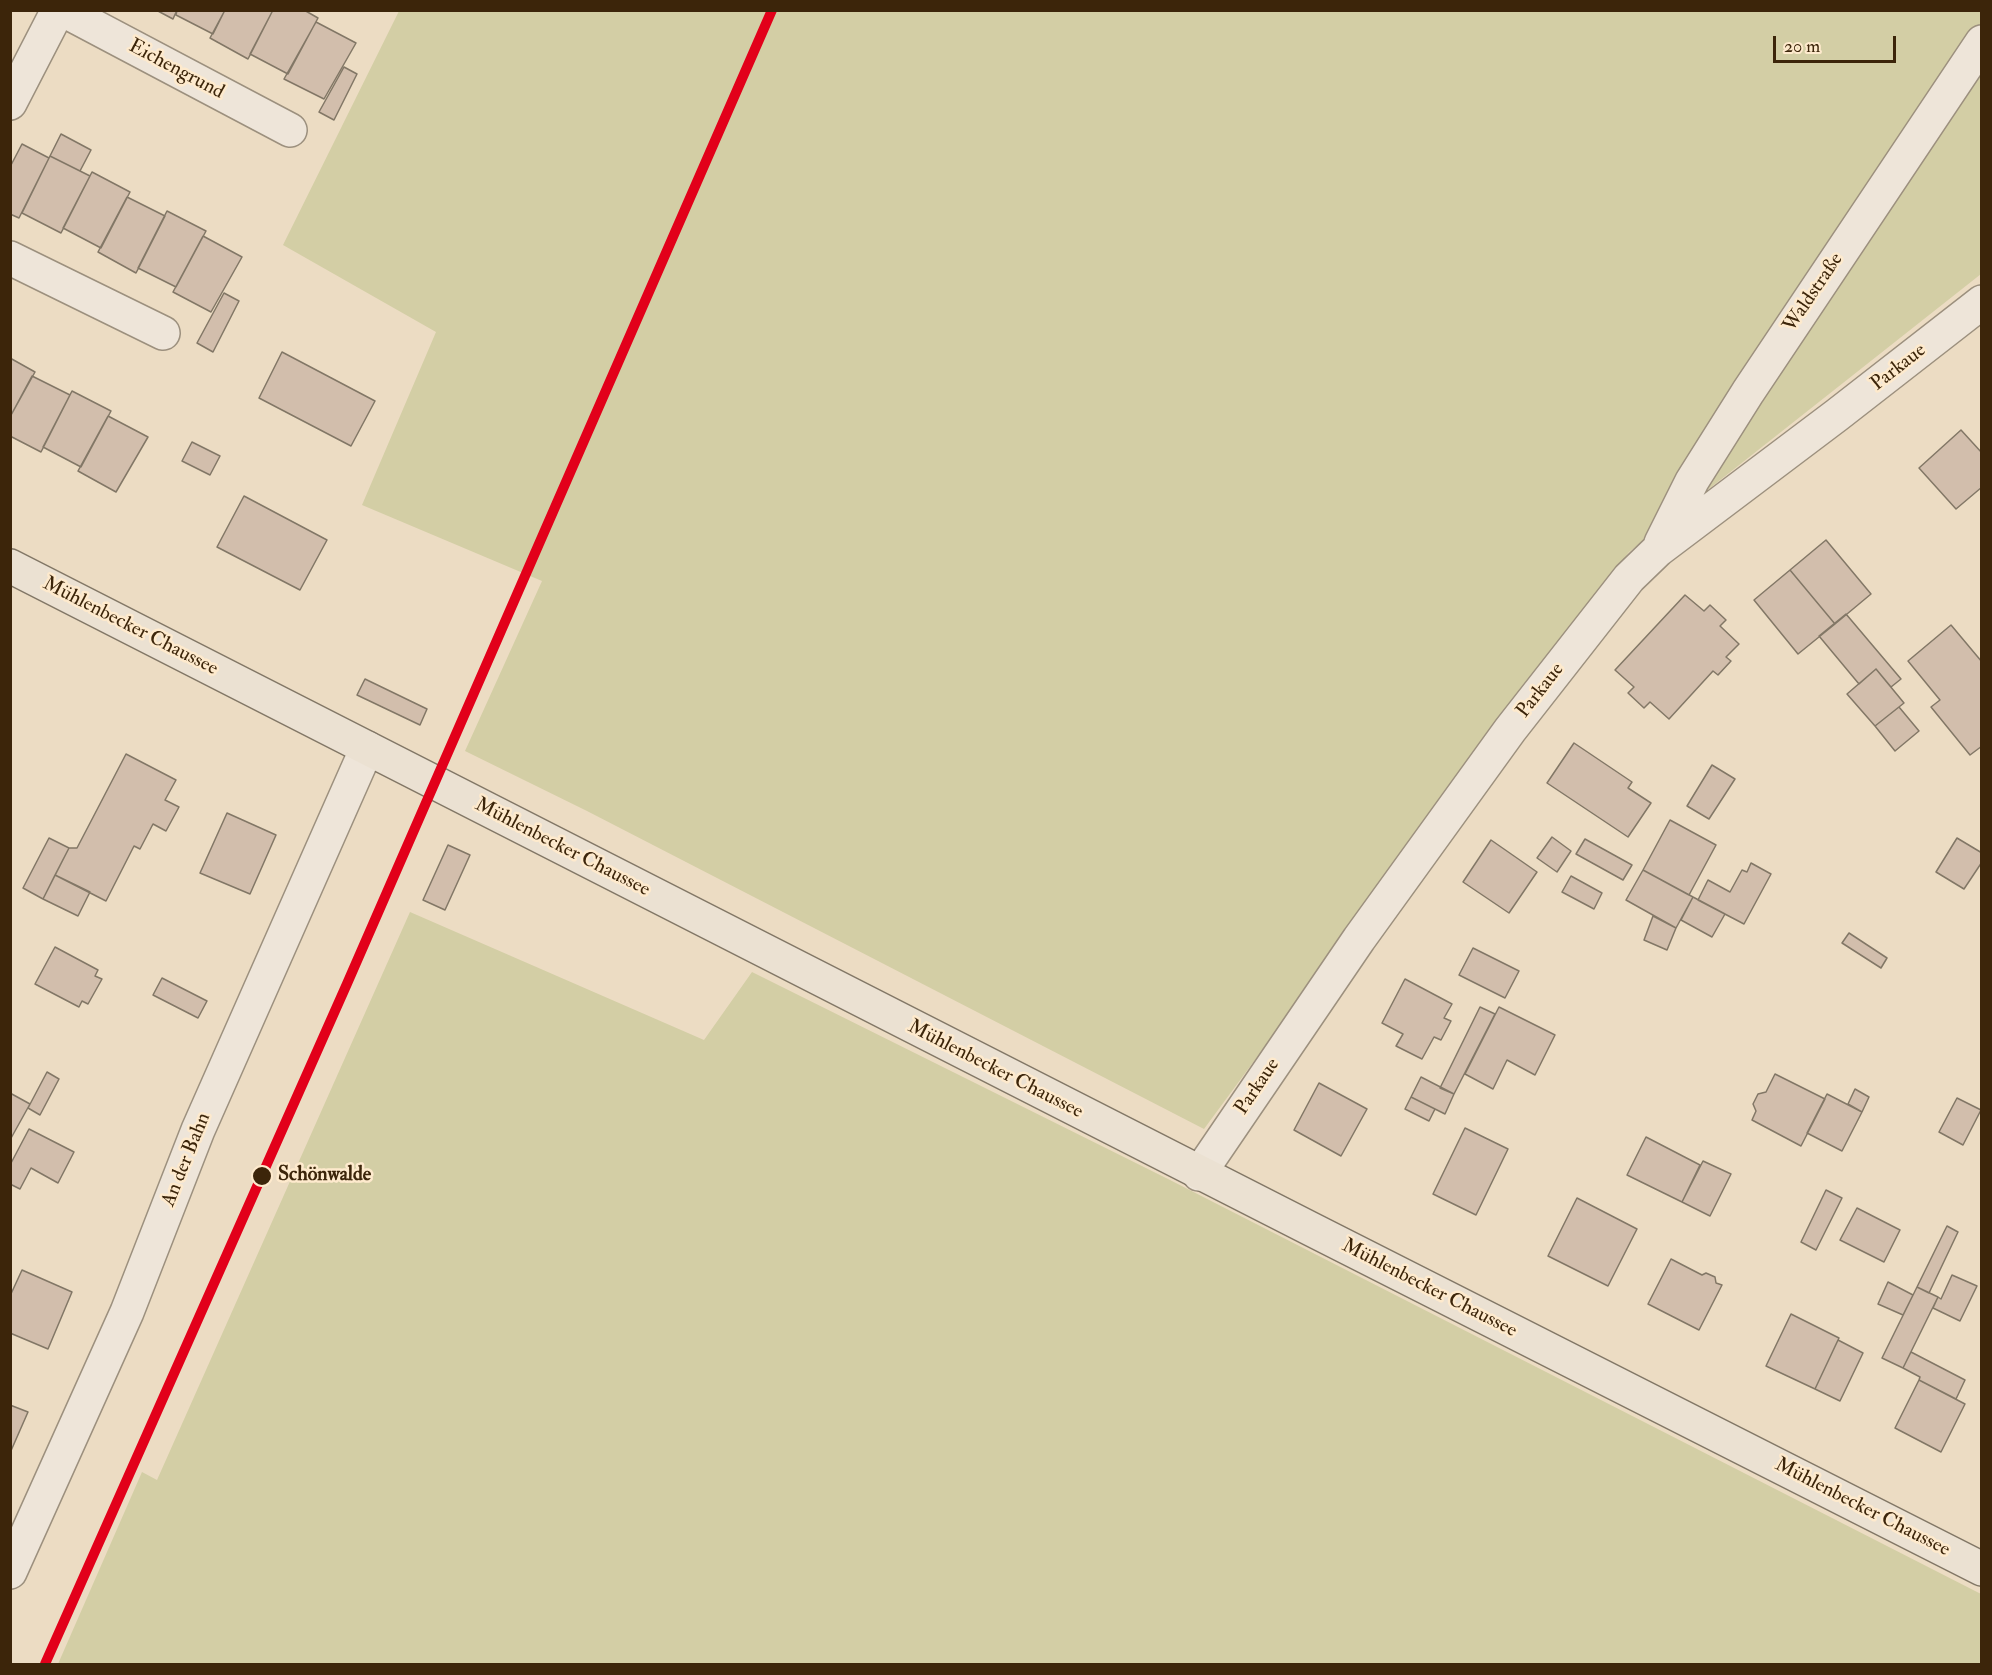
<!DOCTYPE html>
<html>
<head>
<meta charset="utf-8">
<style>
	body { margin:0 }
	#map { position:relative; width:1992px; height:1675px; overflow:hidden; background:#ecdcc3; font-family:"IM FELL Double Pica",serif }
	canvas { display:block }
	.frame { position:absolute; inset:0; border:12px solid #3c250a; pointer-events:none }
	.scale { position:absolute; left:1773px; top:36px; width:123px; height:27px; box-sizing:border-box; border:3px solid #3c250a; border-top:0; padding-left:8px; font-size:18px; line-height:21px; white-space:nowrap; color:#3c250a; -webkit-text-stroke:4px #feeacd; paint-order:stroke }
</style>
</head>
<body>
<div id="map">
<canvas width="1992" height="1675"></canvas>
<div class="frame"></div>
<div class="scale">20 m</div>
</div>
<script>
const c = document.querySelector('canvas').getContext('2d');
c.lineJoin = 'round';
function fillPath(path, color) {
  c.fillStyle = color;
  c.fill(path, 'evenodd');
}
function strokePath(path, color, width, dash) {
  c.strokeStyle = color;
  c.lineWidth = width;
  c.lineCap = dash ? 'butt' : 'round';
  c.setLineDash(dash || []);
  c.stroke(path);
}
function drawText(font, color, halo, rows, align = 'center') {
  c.font = font + ' "IM FELL Double Pica",serif';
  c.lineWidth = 5;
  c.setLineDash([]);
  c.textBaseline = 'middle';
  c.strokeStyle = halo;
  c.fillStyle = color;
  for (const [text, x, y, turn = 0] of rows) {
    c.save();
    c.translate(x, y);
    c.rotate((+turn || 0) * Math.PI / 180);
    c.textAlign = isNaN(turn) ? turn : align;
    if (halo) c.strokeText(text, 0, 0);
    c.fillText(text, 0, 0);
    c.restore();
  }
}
fillPath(new Path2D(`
	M 399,11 L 1981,11 L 1981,274 L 1629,552 L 1204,1129 L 587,811 L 465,751 L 542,581 L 362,505 L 436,332 L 283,245 Z
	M 410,912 L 704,1040 L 752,972 L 1170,1180 L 1981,1594 L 1981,1664 L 58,1664 L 142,1472 L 157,1480 Z`), '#d3cea5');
const building = new Path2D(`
	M 156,10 L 177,10 L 173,19 Z
	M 177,10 L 225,10 L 213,34 L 176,15 Z
	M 225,10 L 273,10 L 248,59 L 210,38 Z
	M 273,10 L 304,10 L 318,18 L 288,74 L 250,54 Z
	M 316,22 L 356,43 L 324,99 L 284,79 Z
	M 344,67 L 357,74 L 334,120 L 319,112 Z
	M 61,134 L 91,150 L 80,171 L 50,156 Z
	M 22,144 L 49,158 L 19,218 L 10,214 L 10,167 Z
	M 50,156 L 90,176 L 61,233 L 22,213 Z
	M 92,172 L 130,192 L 101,248 L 63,228 Z
	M 127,197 L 165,216 L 136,273 L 98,252 Z
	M 167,211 L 206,231 L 176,287 L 138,268 Z
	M 203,236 L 242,257 L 211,312 L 173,292 Z
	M 224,293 L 239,301 L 213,352 L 197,343 Z
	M 282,352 L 375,401 L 351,446 L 259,398 Z
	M 10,358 L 35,372 L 10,417 Z
	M 32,376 L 70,395 L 41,452 L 10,436 L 10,417 Z
	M 72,391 L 111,411 L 81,467 L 43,447 Z
	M 108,416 L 148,437 L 116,492 L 78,471 Z
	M 1961,430 L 1982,453 L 1982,487 L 1956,509 L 1919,468 Z
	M 192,442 L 220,456 L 210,475 L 182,461 Z
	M 244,496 L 327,540 L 300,590 L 217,547 Z
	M 1826,540 L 1871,594 L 1835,624 L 1790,570 Z
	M 1790,570 L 1835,624 L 1798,654 L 1754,600 Z
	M 1685,595 L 1704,611 L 1710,605 L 1726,620 L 1720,626 L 1739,644 L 1726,657 L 1731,661 L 1718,675 L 1713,671 L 1669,719 L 1650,702 L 1644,708 L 1628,693 L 1634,687 L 1615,670 Z
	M 1846,614 L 1901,679 L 1891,687 L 1876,669 L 1859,684 L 1819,636 Z
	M 1951,625 L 1982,662 L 1982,746 L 1970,755 L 1931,707 L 1940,700 L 1908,661 Z
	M 1876,669 L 1904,703 L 1875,726 L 1847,694 Z
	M 365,679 L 427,709 L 420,725 L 357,695 Z
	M 1899,707 L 1919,731 L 1895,751 L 1875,726 Z
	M 1574,743 L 1632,782 L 1628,788 L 1651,803 L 1628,837 L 1547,783 Z
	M 126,754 L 176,780 L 165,800 L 179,807 L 166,831 L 153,824 L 140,849 L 134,846 L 106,901 L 55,875 L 69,848 L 77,848 Z
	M 1712,765 L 1735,779 L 1709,819 L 1687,806 Z
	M 227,813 L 276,835 L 250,894 L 200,873 Z
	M 1670,820 L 1716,845 L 1689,895 L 1643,870 Z
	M 1552,837 L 1571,851 L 1557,872 L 1537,858 Z
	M 49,838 L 69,848 L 43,899 L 23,888 Z
	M 1957,838 L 1982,853 L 1982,862 L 1964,889 L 1936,872 Z
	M 1585,839 L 1632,865 L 1623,880 L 1576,854 Z
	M 1491,840 L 1537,872 L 1509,913 L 1463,882 Z
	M 448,845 L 470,855 L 445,910 L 423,900 Z
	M 1751,863 L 1771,874 L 1744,924 L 1698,900 L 1708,880 L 1730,892 L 1742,870 L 1747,872 Z
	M 1643,870 L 1693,897 L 1676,928 L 1626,900 Z
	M 55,875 L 90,892 L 78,916 L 43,899 Z
	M 1571,876 L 1602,893 L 1594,909 L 1562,892 Z
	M 1693,897 L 1725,914 L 1712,937 L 1681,920 Z
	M 1653,916 L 1676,928 L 1667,950 L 1644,940 Z
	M 1849,933 L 1887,958 L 1881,968 L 1842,943 Z
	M 55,947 L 98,970 L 95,976 L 102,979 L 88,1004 L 82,1001 L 79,1007 L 35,984 Z
	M 1473,948 L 1519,971 L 1505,998 L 1459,975 Z
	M 162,978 L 207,1001 L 198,1018 L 153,995 Z
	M 1405,979 L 1452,1004 L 1444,1018 L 1451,1021 L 1441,1040 L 1434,1037 L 1422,1059 L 1396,1046 L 1403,1034 L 1382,1023 Z
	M 1480,1007 L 1495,1014 L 1454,1094 L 1440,1088 Z
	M 1499,1007 L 1555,1035 L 1535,1075 L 1507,1060 L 1493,1089 L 1465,1074 Z
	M 47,1072 L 59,1079 L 40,1115 L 28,1108 Z
	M 1775,1074 L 1825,1099 L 1801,1146 L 1752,1120 L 1756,1111 L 1753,1104 L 1758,1094 L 1766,1092 Z
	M 1421,1077 L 1454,1094 L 1445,1114 L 1411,1097 Z
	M 1319,1083 L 1367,1109 L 1341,1156 L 1294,1130 Z
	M 1855,1089 L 1869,1097 L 1862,1112 L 1848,1104 Z
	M 10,1093 L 30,1104 L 10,1140 Z
	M 1827,1094 L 1862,1112 L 1842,1151 L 1807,1133 Z
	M 1411,1097 L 1435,1109 L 1429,1121 L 1405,1109 Z
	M 1957,1098 L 1981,1110 L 1963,1145 L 1939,1132 Z
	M 1465,1128 L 1508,1149 L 1476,1215 L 1433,1194 Z
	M 29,1129 L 74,1152 L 58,1183 L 31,1168 L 20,1189 L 10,1184 L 10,1165 Z
	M 1646,1137 L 1700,1165 L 1682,1202 L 1627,1175 Z
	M 1703,1161 L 1731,1174 L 1710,1216 L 1682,1202 Z
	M 1826,1190 L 1842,1198 L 1816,1250 L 1801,1242 Z
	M 1577,1198 L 1637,1229 L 1608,1286 L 1548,1256 Z
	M 1857,1208 L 1900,1230 L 1884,1262 L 1840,1240 Z
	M 1947,1226 L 1958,1232 L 1929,1293 L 1917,1287 Z
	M 1671,1259 L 1702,1275 L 1706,1273 L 1715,1277 L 1716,1283 L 1722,1285 L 1699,1330 L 1648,1304 Z
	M 22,1270 L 72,1292 L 48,1349 L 10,1333 L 10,1296 Z
	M 1952,1275 L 1977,1286 L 1960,1321 L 1933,1308 L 1938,1297 L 1941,1299 Z
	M 1888,1282 L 1913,1295 L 1903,1315 L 1878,1304 Z
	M 1917,1287 L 1938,1297 L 1903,1368 L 1882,1358 Z
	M 1791,1314 L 1839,1338 L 1815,1389 L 1766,1366 Z
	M 1838,1340 L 1863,1353 L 1840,1401 L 1815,1389 Z
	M 1911,1352 L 1965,1380 L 1956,1399 L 1919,1380 L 1920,1377 L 1903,1368 Z
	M 1919,1380 L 1965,1404 L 1941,1452 L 1895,1428 Z
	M 10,1405 L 28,1412 L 10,1453 Z`);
fillPath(building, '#d2beac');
strokePath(building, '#827766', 1.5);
const minor = new Path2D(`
	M 63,10 L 290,130
	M 10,103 L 58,10
	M 10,258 L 163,333
	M 1661,543 L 1692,481 L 1748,392 L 1982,42
	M 1199,1174 L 1359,939 L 1510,730 L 1629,578 L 1658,550 L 1837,415 L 1982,302
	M 10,1572 L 127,1312 L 198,1130 L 367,748`);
const major = new Path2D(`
	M 10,566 C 666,902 1324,1236 1982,1569`);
strokePath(minor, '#9c907e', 36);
strokePath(major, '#827766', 36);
strokePath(minor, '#eee5d9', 33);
strokePath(major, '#ebe1d2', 33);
strokePath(new Path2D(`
	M 45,1664 L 346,986 L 772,10`), '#e2001a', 10);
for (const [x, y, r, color] of [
	[262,1176,10,"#3c250a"]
]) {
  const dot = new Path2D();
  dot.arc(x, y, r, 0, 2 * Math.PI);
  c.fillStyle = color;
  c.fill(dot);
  strokePath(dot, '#feeacd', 2);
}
drawText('20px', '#3c250a', '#feeacd', [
	["Eichengrund",176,70,28],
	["Waldstraße",1814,293,-56],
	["Parkaue",1899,368,-38],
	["Mühlenbecker Chaussee",130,627,27],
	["Parkaue",1541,691,-52],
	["Mühlenbecker Chaussee",562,848,27],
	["Mühlenbecker Chaussee",995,1070,27],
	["Parkaue",1258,1087,-56],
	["An der Bahn",187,1160,-68],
	["Mühlenbecker Chaussee",1429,1289,27],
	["Mühlenbecker Chaussee",1862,1508,27]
]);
drawText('bold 20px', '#3c250a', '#feeacd', [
	["Schönwalde",278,1176]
], 'left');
</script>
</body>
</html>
